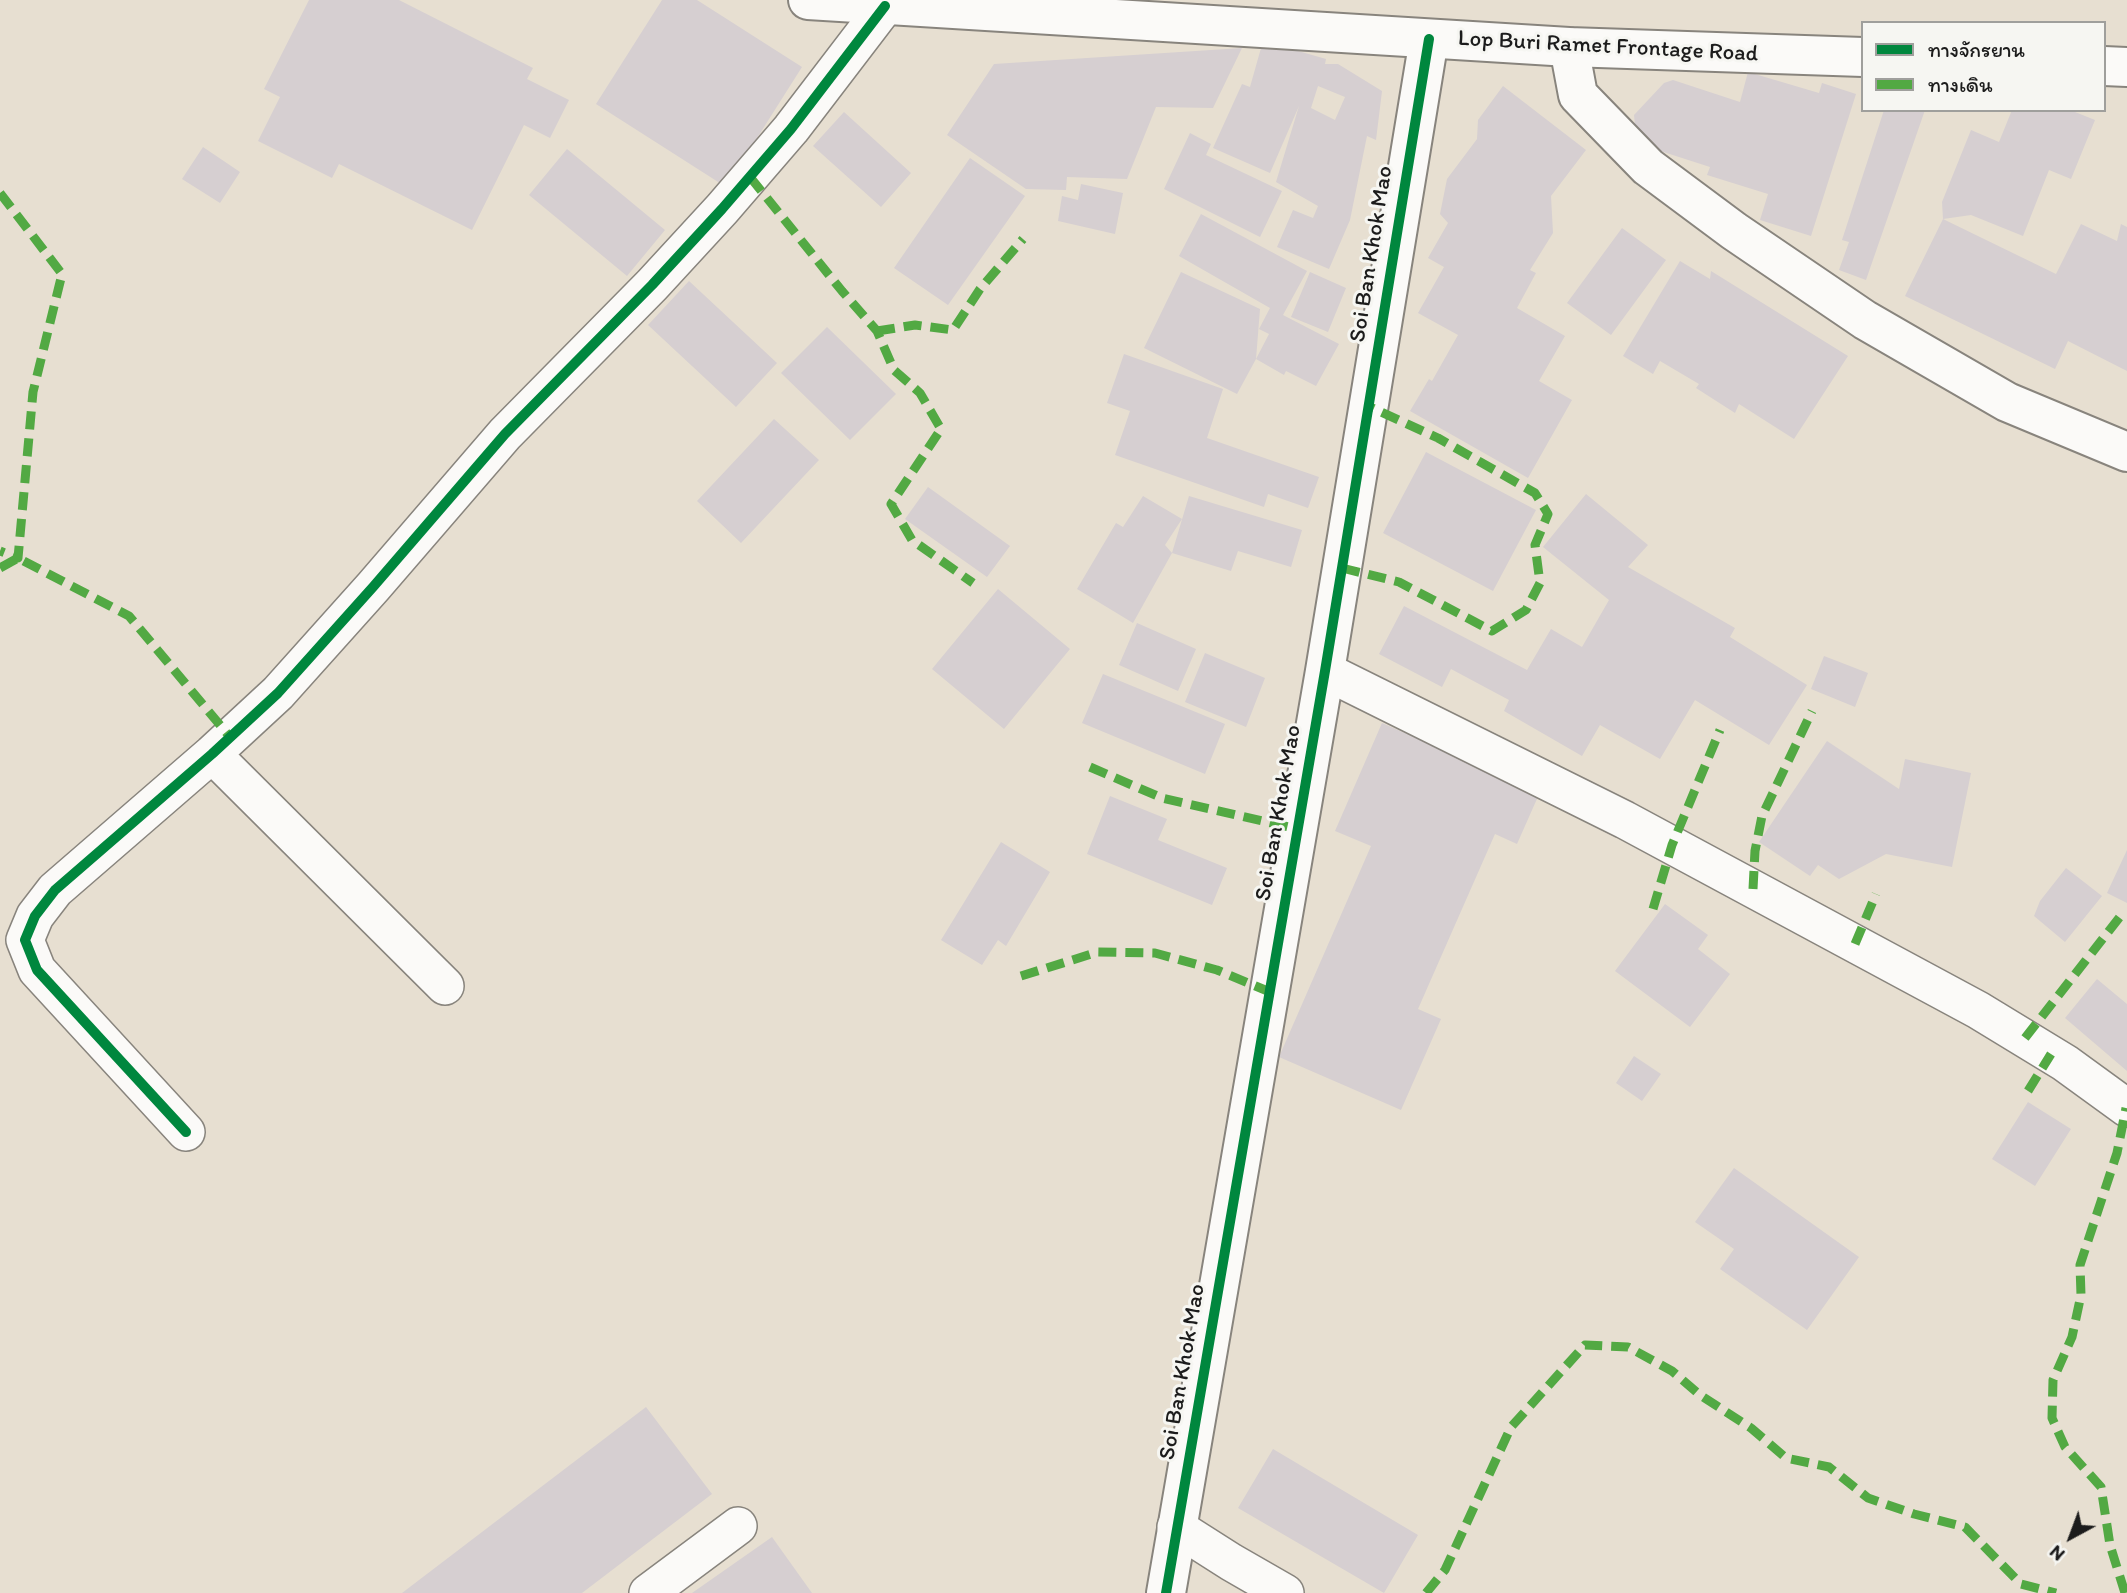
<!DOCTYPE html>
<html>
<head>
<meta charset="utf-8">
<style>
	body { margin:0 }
	#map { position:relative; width:2127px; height:1593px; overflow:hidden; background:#e7dfd1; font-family:Itim,"Playpen Sans Thai",sans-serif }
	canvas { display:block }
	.legend { position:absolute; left:1861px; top:21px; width:245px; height:91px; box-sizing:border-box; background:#f6f6f2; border:2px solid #9f9f9c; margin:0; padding:9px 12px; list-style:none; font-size:21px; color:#1c1c1c }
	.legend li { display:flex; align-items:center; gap:14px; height:35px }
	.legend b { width:35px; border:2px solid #9f9f9c }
	.north { position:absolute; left:2036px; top:1502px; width:70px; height:70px; -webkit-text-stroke:5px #f6f6f2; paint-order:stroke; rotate:221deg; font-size:19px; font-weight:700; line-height:28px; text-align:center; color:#1c1c1c }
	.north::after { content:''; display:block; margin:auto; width:24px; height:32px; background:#1c1c1c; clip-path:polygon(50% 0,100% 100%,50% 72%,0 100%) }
</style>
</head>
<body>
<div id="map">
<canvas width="2127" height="1593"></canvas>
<ul class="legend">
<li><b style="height:9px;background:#00873e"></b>ทางจักรยาน</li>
<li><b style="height:9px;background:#52a943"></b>ทางเดิน</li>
</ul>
<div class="north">N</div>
</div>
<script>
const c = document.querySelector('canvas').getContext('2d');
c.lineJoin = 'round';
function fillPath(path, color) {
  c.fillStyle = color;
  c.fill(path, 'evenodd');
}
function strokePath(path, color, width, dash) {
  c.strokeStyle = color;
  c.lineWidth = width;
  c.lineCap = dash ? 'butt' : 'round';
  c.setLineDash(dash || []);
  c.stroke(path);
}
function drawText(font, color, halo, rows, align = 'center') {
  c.font = font + ' Itim,sans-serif';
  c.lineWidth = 6;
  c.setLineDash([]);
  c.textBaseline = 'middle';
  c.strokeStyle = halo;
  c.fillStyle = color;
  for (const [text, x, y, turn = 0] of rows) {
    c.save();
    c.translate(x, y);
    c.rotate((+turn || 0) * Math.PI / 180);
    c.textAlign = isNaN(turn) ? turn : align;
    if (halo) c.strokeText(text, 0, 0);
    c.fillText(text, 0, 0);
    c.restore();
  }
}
fillPath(new Path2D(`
	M 309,0 L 399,0 L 533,68 L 527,79 L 569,100 L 550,138 L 524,125 L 472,230 L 339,164 L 332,178 L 258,141 L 280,97 L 264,89 Z
	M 662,0 L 697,0 L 802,67 L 726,187 L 596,104 Z
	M 1263,41 L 1326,59 L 1325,64 L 1338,64 L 1382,91 L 1376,140 L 1367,136 L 1350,220 L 1329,269 L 1277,247 L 1293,210 L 1313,218 L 1318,206 L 1276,182 L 1299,106 L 1270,173 L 1213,148 L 1242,84 L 1250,87 ZM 1318,86 L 1345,97 L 1335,120 L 1311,108 Z
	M 1242,48 L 1213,108 L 1156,107 L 1127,179 L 1067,177 L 1066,190 L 1026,189 L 947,135 L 994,64 Z
	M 1748,72 L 1819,93 L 1822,83 L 1856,94 L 1811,236 L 1760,220 L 1768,194 L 1707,175 L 1710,167 L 1651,148 L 1636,136 L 1634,115 L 1664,83 L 1673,80 L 1740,102 Z
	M 1503,86 L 1586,150 L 1551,196 L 1553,233 L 1530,270 L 1536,273 L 1517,308 L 1565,336 L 1539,381 L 1572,400 L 1528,478 L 1410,411 L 1429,379 L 1432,381 L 1458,335 L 1418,313 L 1444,267 L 1428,258 L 1448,223 L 1440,214 L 1447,179 L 1477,139 L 1478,120 Z
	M 1884,110 L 1925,110 L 1866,280 L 1839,270 L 1849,242 L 1842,240 Z
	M 2012,110 L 2070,110 L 2095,120 L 2071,179 L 2049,170 L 2023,236 L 1971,215 L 1943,219 L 1942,202 L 1971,130 L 1999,142 Z
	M 844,112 L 911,173 L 881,207 L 813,146 Z
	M 1190,133 L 1211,144 L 1206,155 L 1282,191 L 1260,237 L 1164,189 Z
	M 203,147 L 240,172 L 220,203 L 182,179 Z
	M 567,149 L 665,230 L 627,276 L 529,195 Z
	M 970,158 L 1025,196 L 948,305 L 894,268 Z
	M 1081,184 L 1123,193 L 1115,234 L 1058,221 L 1062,196 L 1078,200 Z
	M 1201,214 L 1307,271 L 1283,315 L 1339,344 L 1316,386 L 1286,371 L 1284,375 L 1256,359 L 1269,334 L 1259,329 L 1270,308 L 1179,256 Z
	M 1943,219 L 2056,274 L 2081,224 L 2117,241 L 2121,224 L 2127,227 L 2127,371 L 2068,341 L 2055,369 L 1905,296 Z
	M 1622,228 L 1666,260 L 1611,335 L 1567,303 Z
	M 1680,261 L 1710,279 L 1711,271 L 1848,356 L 1794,439 L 1739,404 L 1735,413 L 1696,388 L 1699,384 L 1660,361 L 1653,374 L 1623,356 Z
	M 1181,272 L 1260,309 L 1256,359 L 1237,394 L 1144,348 Z
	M 1310,272 L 1346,288 L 1328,332 L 1291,317 Z
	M 689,281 L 777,363 L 736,407 L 648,325 Z
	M 827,327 L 896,394 L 850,440 L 781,373 Z
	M 1124,354 L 1223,389 L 1207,438 L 1319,477 L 1308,508 L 1268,494 L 1264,507 L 1115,455 L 1130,411 L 1107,403 Z
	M 774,419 L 819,460 L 741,543 L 697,501 Z
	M 1426,452 L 1536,510 L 1493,591 L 1383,533 Z
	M 928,487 L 1010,546 L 987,577 L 905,519 Z
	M 1586,494 L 1648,545 L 1628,567 L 1735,628 L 1730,637 L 1807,685 L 1769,745 L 1695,700 L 1660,759 L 1600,725 L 1582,756 L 1504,711 L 1509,700 L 1451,669 L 1442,687 L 1379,654 L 1404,606 L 1527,670 L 1551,629 L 1582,647 L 1609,600 L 1543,547 Z
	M 1143,496 L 1182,519 L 1165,545 L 1172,553 L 1133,623 L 1077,589 L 1116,523 L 1123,527 Z
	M 1189,496 L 1302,530 L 1291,567 L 1238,551 L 1231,571 L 1172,553 Z
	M 998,589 L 1070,649 L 1004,729 L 932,669 Z
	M 1137,623 L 1196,649 L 1178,691 L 1119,665 Z
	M 1205,653 L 1265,678 L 1246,727 L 1185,702 Z
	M 1824,656 L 1868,673 L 1855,707 L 1811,689 Z
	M 1103,674 L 1225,724 L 1205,774 L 1082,723 Z
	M 1382,723 L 1540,792 L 1517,844 L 1495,834 L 1418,1009 L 1441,1019 L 1401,1110 L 1279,1057 L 1371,846 L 1335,831 Z
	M 1827,741 L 1899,789 L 1905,759 L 1971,773 L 1952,867 L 1886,854 L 1839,879 L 1818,865 L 1810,876 L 1759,842 Z
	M 1110,796 L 1167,819 L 1158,840 L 1227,868 L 1212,905 L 1087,854 Z
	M 1001,842 L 1050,872 L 1006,946 L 998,940 L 982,965 L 941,940 Z
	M 2127,850 L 2127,903 L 2107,893 Z
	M 2066,868 L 2102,896 L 2065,942 L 2034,916 L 2040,901 Z
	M 1665,904 L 1708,935 L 1698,949 L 1730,974 L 1690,1027 L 1615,971 Z
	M 2097,979 L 2127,1004 L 2127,1071 L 2065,1018 Z
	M 1634,1056 L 1661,1074 L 1642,1101 L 1616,1083 Z
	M 2028,1102 L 2071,1129 L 2035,1186 L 1992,1159 Z
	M 1734,1168 L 1859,1257 L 1807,1330 L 1720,1269 L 1734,1249 L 1695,1222 Z
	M 646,1407 L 712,1494 L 582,1593 L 402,1593 Z
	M 1273,1449 L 1418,1535 L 1384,1593 L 1238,1508 Z
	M 772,1537 L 812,1593 L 692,1593 Z`), '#d6cfd1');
const minor = new Path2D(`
	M 1325,671 L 1625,820 L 1978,1010 L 2065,1063 L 2127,1108
	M 212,754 L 445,986
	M 186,1132 L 37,970 L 25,940 L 35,916 L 55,890 L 212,754 L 278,693 L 373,587 L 505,434 L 652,285 L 722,209 L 791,129 L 885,6
	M 1176,1527 L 1231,1562 L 1285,1593
	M 648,1593 L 738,1526`);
const tertiary = new Path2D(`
	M 1569,47 L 1578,95 L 1648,167 L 1734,231 L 1865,320 L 2007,402 L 2127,452
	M 1166,1593 L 1325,671 L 1429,39`);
const secondary = new Path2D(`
	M 808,0 L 1569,47 L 1863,57
	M 2104,66 L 2127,67`);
strokePath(minor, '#88847d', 40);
strokePath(tertiary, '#88847d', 42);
strokePath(secondary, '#88847d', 42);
strokePath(minor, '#fbfaf8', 37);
strokePath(tertiary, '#fbfaf8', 38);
strokePath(secondary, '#fbfaf8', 38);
strokePath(new Path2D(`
	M 750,177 L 842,291 L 877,331 L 894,370 L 920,393 L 941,429 L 891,504 L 912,540 L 973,583
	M 0,193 L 62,274 L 33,392 L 18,558 L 0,551
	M 877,331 L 915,325 L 953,330 L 980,289 L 1023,239
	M 0,568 L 18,558 L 129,616 L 230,737
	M 1342,568 L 1399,582 L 1492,631 L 1526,610 L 1540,583 L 1535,545 L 1548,514 L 1535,493 L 1438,438 L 1368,406
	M 1090,767 L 1162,798 L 1298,829
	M 1753,889 L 1755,851 L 1762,816 L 1812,711
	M 1653,909 L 1672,845 L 1720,730
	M 1855,944 L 1876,894
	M 1021,976 L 1098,952 L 1155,953 L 1217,970 L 1270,992
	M 2025,1038 L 2123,913
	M 2028,1091 L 2051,1054
	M 1426,1593 L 1445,1570 L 1511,1427 L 1585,1345 L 1628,1347 L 1672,1371 L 1700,1395 L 1751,1428 L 1786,1458 L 1829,1467 L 1868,1498 L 1914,1514 L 1965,1527 L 2021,1584 L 2056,1593
	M 2125,1593 L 2110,1545 L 2101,1487 L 2065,1447 L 2052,1418 L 2053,1380 L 2072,1337 L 2081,1295 L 2080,1265 L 2117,1153 L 2126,1108`), '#52a943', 9, [18, 9]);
strokePath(new Path2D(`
	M 186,1132 L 37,970 L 25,940 L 35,916 L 55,890 L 212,754 L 278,693 L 373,587 L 505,434 L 652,285 L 722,209 L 791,129 L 885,6
	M 1166,1593 L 1325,671 L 1429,39`), '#00873e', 10);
drawText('23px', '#1c1c1c', '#f6f6f2', [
	["Lop Buri Ramet Frontage Road",1608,47,3],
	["Soi Ban Khok Mao",1372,254,-81],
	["Soi Ban Khok Mao",1279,813,-80],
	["Soi Ban Khok Mao",1183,1372,-80]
]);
</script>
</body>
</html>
